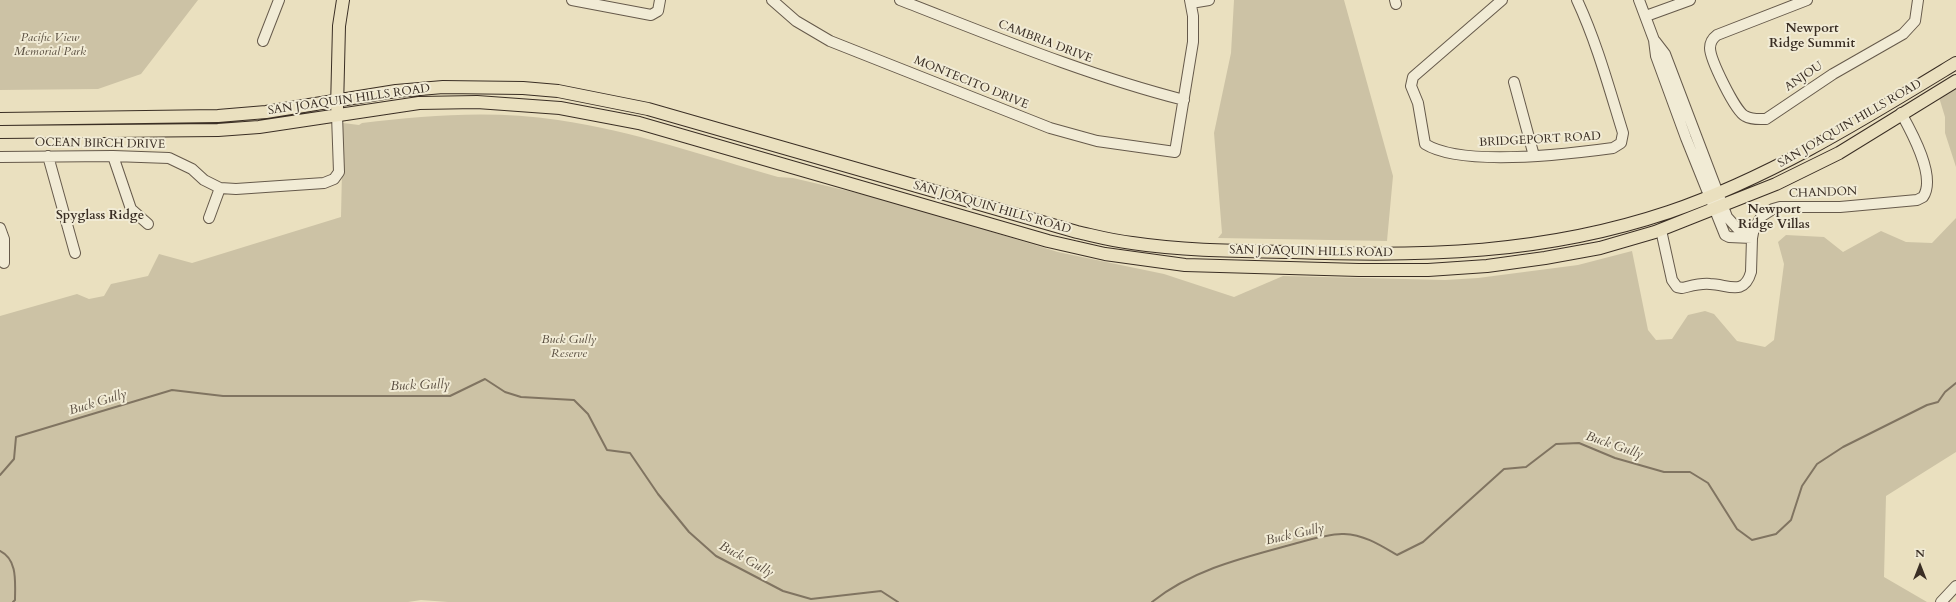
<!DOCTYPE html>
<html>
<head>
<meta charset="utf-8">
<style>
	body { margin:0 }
	#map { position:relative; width:1956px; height:602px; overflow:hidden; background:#eae0bf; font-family:Cardo,serif }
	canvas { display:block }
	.north { position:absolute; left:1900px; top:546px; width:40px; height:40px; -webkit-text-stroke:3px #f1ebd5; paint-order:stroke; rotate:0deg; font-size:11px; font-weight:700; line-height:16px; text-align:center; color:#3a2e24 }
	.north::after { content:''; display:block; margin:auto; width:14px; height:18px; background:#3a2e24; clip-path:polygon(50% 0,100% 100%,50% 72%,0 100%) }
</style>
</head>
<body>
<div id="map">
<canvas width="1956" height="602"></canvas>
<div class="north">N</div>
</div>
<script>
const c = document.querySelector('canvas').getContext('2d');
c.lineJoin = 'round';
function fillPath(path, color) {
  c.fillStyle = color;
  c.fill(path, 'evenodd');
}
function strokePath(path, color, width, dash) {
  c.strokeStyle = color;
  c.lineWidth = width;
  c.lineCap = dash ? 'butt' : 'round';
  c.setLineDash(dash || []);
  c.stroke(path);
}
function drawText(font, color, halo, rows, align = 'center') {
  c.font = font + ' Cardo,serif';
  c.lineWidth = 4;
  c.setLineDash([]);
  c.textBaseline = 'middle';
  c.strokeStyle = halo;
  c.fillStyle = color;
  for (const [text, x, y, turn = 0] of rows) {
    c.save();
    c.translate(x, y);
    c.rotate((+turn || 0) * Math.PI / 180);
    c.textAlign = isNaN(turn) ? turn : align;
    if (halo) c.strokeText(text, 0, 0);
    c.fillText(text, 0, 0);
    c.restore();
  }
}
fillPath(new Path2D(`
	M 0,0 L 198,0 L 141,74 L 98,89 L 0,90 Z
	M 1234,0 L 1344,0 L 1393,176 L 1387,241 L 1218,238 L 1222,233 L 1214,133 L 1231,53 Z
	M 1956,83 L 1956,452 L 1886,496 L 1884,577 L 1927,602 L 448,602 L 421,600 L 408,602 L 0,602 L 0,316 L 77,294 L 89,299 L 104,296 L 111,284 L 148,276 L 159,254 L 192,263 L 341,217 L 343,123 L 359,125 L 362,123 C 427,115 493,110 558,120 C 633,131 705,156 778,177 L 793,178 L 891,201 L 1058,252 L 1164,274 L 1234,297 L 1283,276 L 1445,280 L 1478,278 L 1578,265 L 1632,251 L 1648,330 L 1656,340 L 1672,339 L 1688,315 L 1705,311 L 1714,314 L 1737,341 L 1765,347 L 1774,340 L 1784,264 L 1778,242 L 1786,235 L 1824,237 L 1843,252 L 1881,231 L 1906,242 L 1932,243 L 1956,218 L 1956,167 L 1945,133 L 1945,117 L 1938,94 Z`), '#ccc2a5');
strokePath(new Path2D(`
	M 0,475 L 14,459 L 16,437 L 172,390 L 223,396 L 450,396 L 485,379 L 505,392 L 521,397 L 574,400 L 588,414 L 607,450 L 630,453 L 658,494 L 689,532 L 716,556 L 783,591 L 811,599 L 881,591 L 898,602
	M 0,551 C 18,560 15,582 15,600 L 13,602
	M 1152,602 C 1192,570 1242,558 1290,545 C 1305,541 1329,533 1344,534 C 1365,535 1380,545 1397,555 L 1423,542 L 1504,469 L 1526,467 L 1556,444 L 1579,443 L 1615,458 L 1664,472 L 1690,472 L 1708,483 L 1737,529 L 1752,540 L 1776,534 L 1791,520 L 1802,486 L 1817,464 L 1843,447 L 1927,405 L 1938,402 L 1945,392 L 1956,383`), '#807461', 2);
const minor = new Path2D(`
	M 572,0 L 651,15 L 658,11 L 660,0
	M 772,0 L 796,21 L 830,41 L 1050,128 L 1097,141 L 1175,152 L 1193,42 L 1193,16 L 1190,0
	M 900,0 C 993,36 1086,75 1184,100
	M 1395,0 L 1396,4
	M 1502,0 L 1413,77 L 1411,86 L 1418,103 L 1425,144 C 1462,167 1569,154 1613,148 L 1621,143 L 1623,133 C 1609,88 1597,43 1577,0
	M 1639,0 L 1654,40 L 1656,56 L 1686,138 L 1725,235 L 1729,237 L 1752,238
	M 1807,0 L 1717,35 C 1713,38 1710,43 1710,48 C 1710,59 1735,111 1745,116 C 1752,120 1759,119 1766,119 L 1833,74 L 1903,34 L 1915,21 L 1918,0
	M 1191,3 L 1209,0
	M 1646,16 L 1690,0
	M 263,41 L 279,0
	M 1655,41 L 1665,54 L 1727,217 L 1737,228 L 1753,231
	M 1514,82 L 1534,156
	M 48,156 L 75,253
	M 113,156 L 131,209 L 148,224
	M 0,157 L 113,156 L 169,158 L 192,169 L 204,180 L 220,188 L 236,189 L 324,183 L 334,179 L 339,172 L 337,115
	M 209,218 L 220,188
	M 0,228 L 4,239 L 4,263
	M 1661,230 L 1672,280 L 1677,287 L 1682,288 C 1691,286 1700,283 1710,284 C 1727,284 1744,297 1751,272 L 1752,238 L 1754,228 L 1762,216 L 1773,209 L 1780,207 L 1840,207 L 1917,200 L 1923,197 C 1937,177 1911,131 1901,113
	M 1941,602 L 1956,586`);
const major = new Path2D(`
	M 337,108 L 339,26 L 343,0
	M 0,119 L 218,116 L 266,112 L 396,91 L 443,87 L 523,88 L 558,91 L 648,109 L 1077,232 C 1095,236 1113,241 1132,243 C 1185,251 1240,251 1293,252 C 1423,257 1544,254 1669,212 C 1771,177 1864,119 1956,63
	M 0,132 L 218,130 L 259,127 L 419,103 L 477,102 L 560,108 L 639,123 L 1048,241 L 1105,254 L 1185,265 L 1359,270 L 1428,270 L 1487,266 L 1545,258 L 1600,248 L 1655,232 L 1776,184 L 1839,153 L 1956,81`);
strokePath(minor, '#665a4b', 12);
strokePath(major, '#3a2e24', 14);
strokePath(minor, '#f1ebd5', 10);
strokePath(major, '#eae0bf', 12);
drawText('italic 12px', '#574c3e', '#f1ebd5', [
	["Pacific View",50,38],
	["Memorial Park",50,52],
	["Buck Gully",569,340],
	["Reserve",569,354]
]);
drawText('12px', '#3a2e24', '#f1ebd5', [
	["CAMBRIA DRIVE",1045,42,21],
	["ANJOU",1804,77,-34],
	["MONTECITO DRIVE",971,83,22],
	["SAN JOAQUIN HILLS ROAD",349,100,-8],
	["SAN JOAQUIN HILLS ROAD",1850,124,-30],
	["BRIDGEPORT ROAD",1540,140,-3],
	["OCEAN BIRCH DRIVE",100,144,1],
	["CHANDON",1823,193,-2],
	["SAN JOAQUIN HILLS ROAD",992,208,16],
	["SAN JOAQUIN HILLS ROAD",1311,252,1]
]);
drawText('bold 13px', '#3a2e24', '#f1ebd5', [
	["Newport",1812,29],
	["Ridge Summit",1812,44],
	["Newport",1774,210],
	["Ridge Villas",1774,225],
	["Spyglass Ridge",100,216]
]);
drawText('italic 13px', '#574b3e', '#f1ebd5', [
	["Buck Gully",420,386,-2],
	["Buck Gully",98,403,-17],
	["Buck Gully",1614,446,19],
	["Buck Gully",1295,535,-13],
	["Buck Gully",746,560,29]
]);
</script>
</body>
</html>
